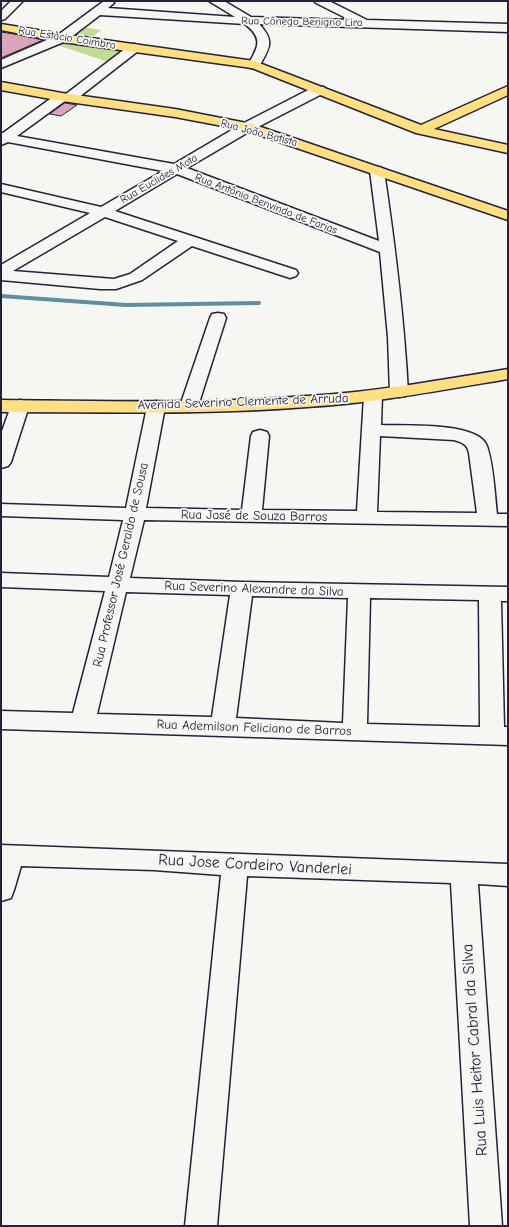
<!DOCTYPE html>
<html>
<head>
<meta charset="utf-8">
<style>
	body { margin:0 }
	#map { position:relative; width:509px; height:1227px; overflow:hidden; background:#f6f6f2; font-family:"Comic Neue",sans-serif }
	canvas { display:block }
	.frame { position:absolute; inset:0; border:2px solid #22223b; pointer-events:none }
</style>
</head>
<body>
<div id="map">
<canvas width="509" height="1227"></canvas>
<div class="frame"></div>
</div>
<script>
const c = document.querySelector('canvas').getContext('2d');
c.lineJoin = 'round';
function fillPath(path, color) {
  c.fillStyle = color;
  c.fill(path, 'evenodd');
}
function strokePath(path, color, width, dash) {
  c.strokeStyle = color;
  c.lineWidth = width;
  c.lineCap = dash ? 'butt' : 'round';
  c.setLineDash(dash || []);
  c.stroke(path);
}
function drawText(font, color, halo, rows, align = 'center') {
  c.font = font + ' "Comic Neue",sans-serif';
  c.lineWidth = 3.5;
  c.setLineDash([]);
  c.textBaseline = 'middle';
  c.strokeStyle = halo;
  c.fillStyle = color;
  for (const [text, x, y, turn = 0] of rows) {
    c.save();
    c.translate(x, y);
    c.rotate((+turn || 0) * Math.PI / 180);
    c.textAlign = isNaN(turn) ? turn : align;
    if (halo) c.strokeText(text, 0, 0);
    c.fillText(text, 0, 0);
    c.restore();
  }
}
fillPath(new Path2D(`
	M 82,27 L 101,30 L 89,40 L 70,37 Z
	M 62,39 L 129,49 L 111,63 L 54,44 Z`), '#c2dc93');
strokePath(new Path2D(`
	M 1,296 L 126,305 L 259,303`), '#5f909f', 4);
const building = new Path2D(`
	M 1,32 L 14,34 L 43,40 L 1,58 Z
	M 65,103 L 77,105 L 61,116 L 50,114 Z`);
fillPath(building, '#dba4b9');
strokePath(building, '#22223b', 1);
const minor = new Path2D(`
	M 11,1 L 23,1 L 5,19 L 1,20 L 1,11 Z
	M 104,1 L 112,1 L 114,3 L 108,8 L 235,17 L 209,1 L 224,1 L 251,17 L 350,20 L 316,3 L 314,1 L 329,1 L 367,20 L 508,24 L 508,32 L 259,24 C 275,41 270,47 260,65 L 258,68 L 250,68 L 248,65 C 258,47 264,39 245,24 L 100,15 L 66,41 L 1,68 L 1,60 L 58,35 Z
	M 134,44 L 138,45 L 140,48 L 138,51 L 74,101 L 65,101 L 17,136 L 174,164 L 242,124 L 314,87 L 324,87 L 325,90 L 324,93 L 252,130 L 187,168 L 379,241 L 370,171 L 372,168 L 377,167 L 382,168 L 384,171 C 395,245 404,317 408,392 L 405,396 L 399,397 L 393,396 L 390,392 L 388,337 L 380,252 L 177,174 L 115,211 L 296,270 L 298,273 L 296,276 L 290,278 L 284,276 L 192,246 L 142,280 L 116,289 L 100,289 L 1,280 L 1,265 L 90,213 L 1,192 L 1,184 L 101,207 L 163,171 L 8,142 L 1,145 L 1,133 L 3,133 L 57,94 L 66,94 L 130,45 ZM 105,217 L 178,241 L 130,274 L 114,279 L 13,271 Z
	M 218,313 L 224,314 L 226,318 L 198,406 L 195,410 L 189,412 L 183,410 L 180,406 L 210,318 L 212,314 Z
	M 373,391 L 379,392 L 382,396 L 381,425 C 404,426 475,422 486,444 C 493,459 495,496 497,514 L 508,514 L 508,526 L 144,520 L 130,578 L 242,582 L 508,587 L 508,601 L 501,601 L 504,727 L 508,727 L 508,745 L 1,729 L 1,711 L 73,713 L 105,591 L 1,587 L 1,573 L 109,577 L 123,520 L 1,516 L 1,504 L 126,508 L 147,407 L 150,403 L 156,401 L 162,403 L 165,407 L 146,508 L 242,510 L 251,436 L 253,432 L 260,430 L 267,432 L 269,436 L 262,510 L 357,511 L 364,396 L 367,392 ZM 380,436 L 454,440 C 463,443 467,444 469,453 L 477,513 L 377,512 ZM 126,592 L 230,595 L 212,717 L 97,714 ZM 252,596 L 348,598 L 343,723 L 236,718 ZM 370,598 L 479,600 L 480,727 L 367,724 Z
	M 20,400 L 26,402 L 29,406 L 11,462 L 8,466 L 1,468 L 1,434 L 11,406 L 14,402 Z
	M 1,845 L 508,864 L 508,886 L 478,884 L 502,1226 L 470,1226 L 451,883 L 247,876 L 217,1226 L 185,1226 L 221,875 L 154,870 L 21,866 L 14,890 L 11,898 L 1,901 Z`);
const major = new Path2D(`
	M 1,24 L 62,34 L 254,61 L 421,125 L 508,86 L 508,95 L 434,129 L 508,145 L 508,153 L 416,133 L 252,68 L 62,42 L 1,30 Z
	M 1,82 L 62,93 L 175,109 L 252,124 L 508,211 L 508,220 L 244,130 L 175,117 L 62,101 L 1,90 Z
	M 508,369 L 508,379 C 441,390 375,403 307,407 C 205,415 103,412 1,412 L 1,400 C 103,401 205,404 307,396 C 375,392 441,380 508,369 Z`);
strokePath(minor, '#22223b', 3);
strokePath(major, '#22223b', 3);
fillPath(minor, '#f6f6f2');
fillPath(major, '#ffdf80');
drawText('11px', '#22223b', '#f6f6f2', [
	["Rua Cônego Benigno Lira",302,22,1],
	["Rua Estàcio Coimbra",67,38,9],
	["Rua João Batista",259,133,15],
	["Rua Euclides Mota",159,179,-30],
	["Rua Antônio Benvindo de Farias",266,204,21]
]);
drawText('13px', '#22223b', '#f6f6f2', [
	["Avenida Severino Clemente de Arruda",243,402,-2],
	["Rua José de Souza Barros",254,516,1],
	["Rua Professor José Geraldo de Sousa",121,565,-77],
	["Rua Severino Alexandre da Silva",254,589,2],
	["Rua Ademilson Feliciano de Barros",254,728,2]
]);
drawText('16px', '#22223b', '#f6f6f2', [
	["Rua Jose Cordeiro Vanderlei",255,865,3],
	["Rua Luis Heitor Cabral da Silva",475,1050,-94]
]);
</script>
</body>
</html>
